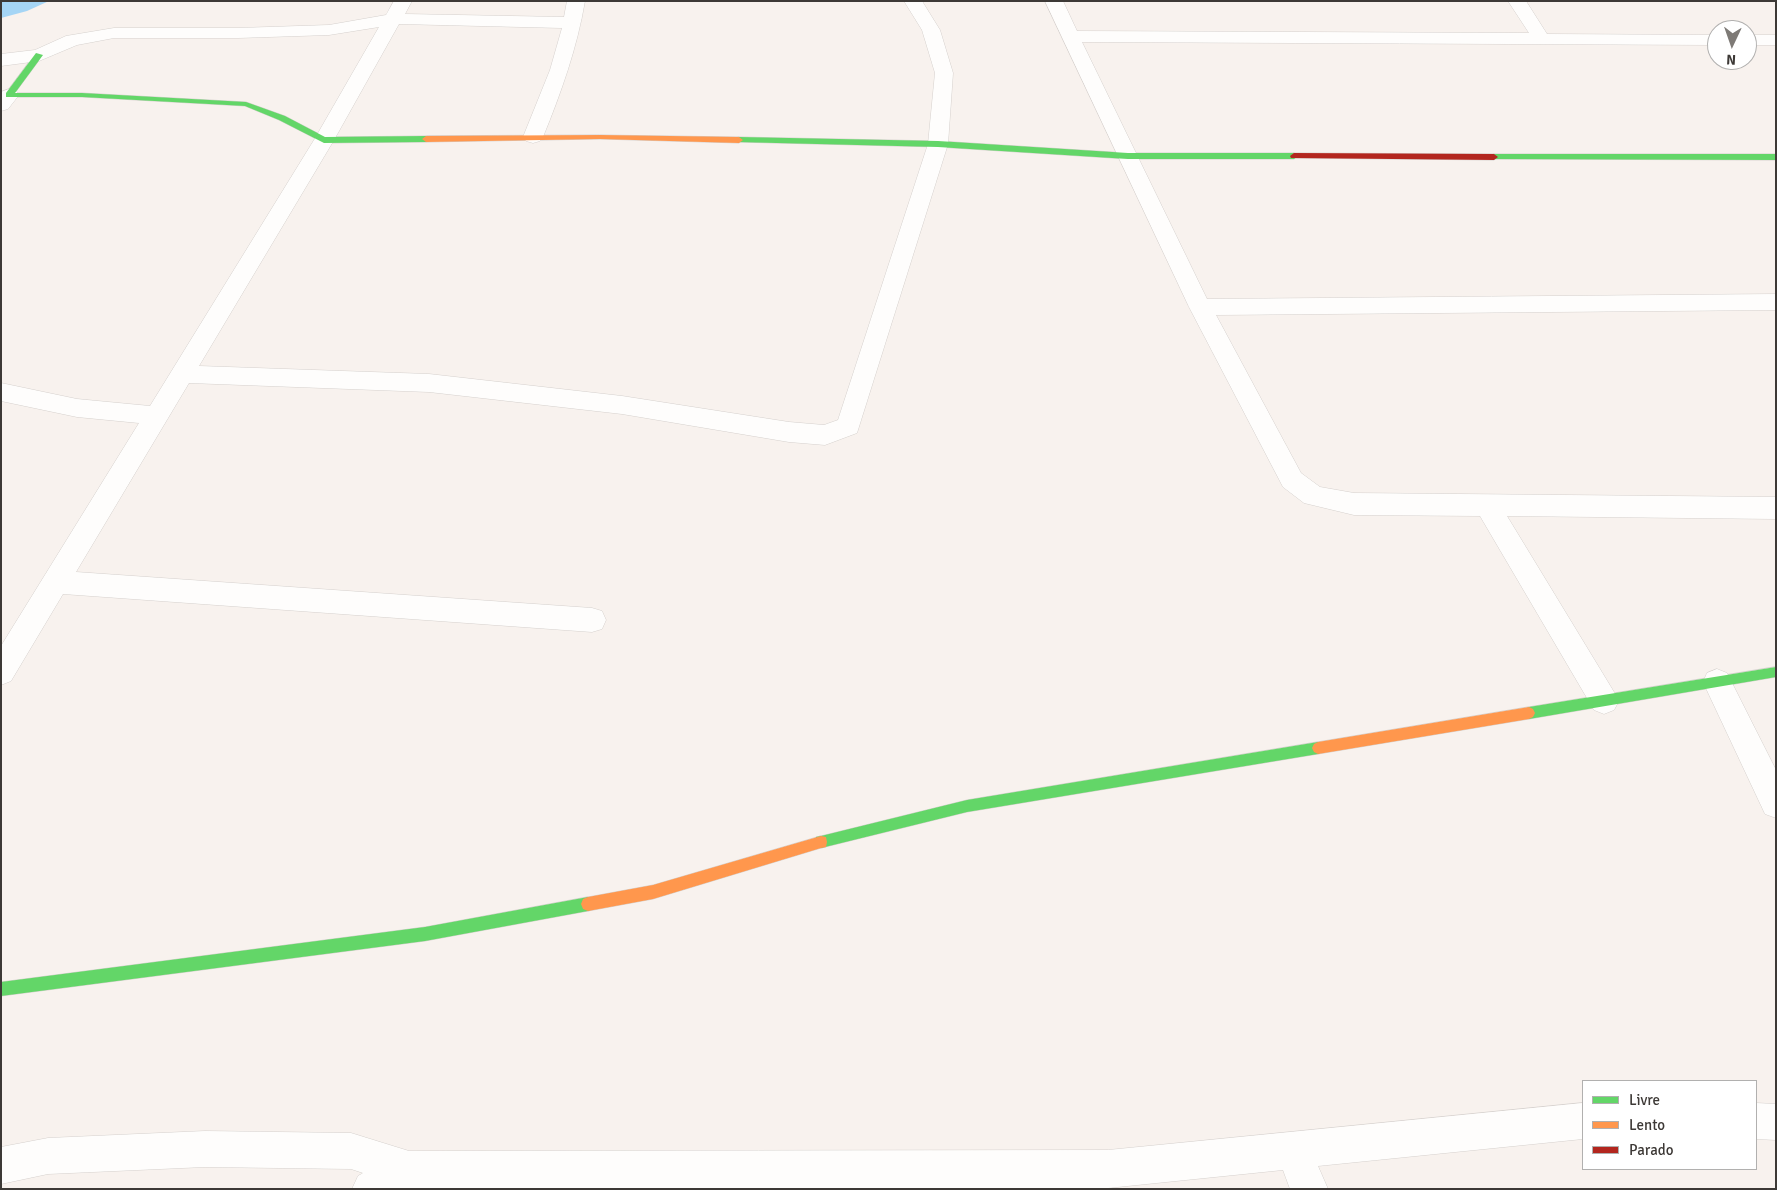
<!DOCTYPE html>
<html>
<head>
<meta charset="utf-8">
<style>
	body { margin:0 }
	#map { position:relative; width:1777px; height:1190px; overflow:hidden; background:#f8f2ee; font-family:Signika,sans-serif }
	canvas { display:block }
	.frame { position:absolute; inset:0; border:2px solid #3d3936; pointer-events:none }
	.legend { position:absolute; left:1582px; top:1080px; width:175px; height:90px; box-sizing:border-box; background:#fff; border:1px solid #b1b0af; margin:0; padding:6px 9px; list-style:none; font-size:15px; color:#3d3936 }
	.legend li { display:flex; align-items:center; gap:10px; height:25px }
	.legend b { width:25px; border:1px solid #b1b0af }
	.north { position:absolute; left:1707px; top:20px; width:50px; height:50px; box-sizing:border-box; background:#fff; border:1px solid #b1b0af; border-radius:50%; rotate:183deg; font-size:14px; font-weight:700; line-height:20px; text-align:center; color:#3d3936 }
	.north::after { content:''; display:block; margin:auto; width:18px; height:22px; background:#7e7a76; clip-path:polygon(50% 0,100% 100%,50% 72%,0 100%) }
</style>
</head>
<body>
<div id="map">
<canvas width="1777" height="1190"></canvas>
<div class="frame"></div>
<ul class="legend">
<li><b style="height:6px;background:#63d668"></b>Livre</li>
<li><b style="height:6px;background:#ff974d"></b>Lento</li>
<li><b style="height:6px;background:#b3261e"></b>Parado</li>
</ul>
<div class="north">N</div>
</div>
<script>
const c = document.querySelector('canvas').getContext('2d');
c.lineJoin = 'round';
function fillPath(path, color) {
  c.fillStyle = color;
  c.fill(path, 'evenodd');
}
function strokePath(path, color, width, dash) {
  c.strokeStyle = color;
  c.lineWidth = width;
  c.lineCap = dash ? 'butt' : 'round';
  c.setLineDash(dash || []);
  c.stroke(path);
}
fillPath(new Path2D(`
	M 1,1 L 49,1 L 27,11 L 1,18 Z`), '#a5d5f5');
const street = new Path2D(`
	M 394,1 L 412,1 L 405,14 L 564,17 L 567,1 L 585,1 C 577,48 561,93 543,137 L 540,141 L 533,143 L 526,141 L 523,137 L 550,70 L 562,28 L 399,24 L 334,140 L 199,366 L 429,374 L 622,396 L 789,422 L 824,425 L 838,420 L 928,144 L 935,73 L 922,30 L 904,1 L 922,1 L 940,30 L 953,73 L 948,144 L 857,433 L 825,445 L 789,442 L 622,414 L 429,392 L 189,383 L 76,572 L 592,608 L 602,611 L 606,620 L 602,629 L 592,632 L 63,594 L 11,681 L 1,685 L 1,646 L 139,423 L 77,417 L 1,401 L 1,383 L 77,399 L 150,406 L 314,140 L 379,27 L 329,35 L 238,38 L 114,38 L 77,45 L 39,61 L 1,66 L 1,54 L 35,50 L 66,36 L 114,28 L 238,28 L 329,25 L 386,15 Z
	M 1045,1 L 1063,1 L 1077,31 L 1529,33 L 1508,1 L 1526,1 L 1547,34 L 1717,35 L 1717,45 L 1082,42 L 1207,299 L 1776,294 L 1776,310 L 1216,315 L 1301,473 L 1320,487 L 1354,493 L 1776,497 L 1776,519 L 1507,516 L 1614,692 L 1619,701 L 1614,710 L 1604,714 L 1594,710 L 1480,516 L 1354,515 L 1304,503 L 1283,487 L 1189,307 Z
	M 1747,35 L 1776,35 L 1776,45 L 1747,45 Z
	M 9,89 L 16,91 L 19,95 L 8,109 L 1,111 L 1,92 Z
	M 1717,669 L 1727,673 L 1776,770 L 1776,818 L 1765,814 L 1703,682 L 1707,673 Z
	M 1583,1103 L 1583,1139 L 1318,1166 L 1328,1189 L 1290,1189 L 1283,1170 L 1108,1188 L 352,1189 L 358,1176 L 363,1173 L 351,1169 L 205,1167 L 48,1174 L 1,1184 L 1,1147 L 48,1138 L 205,1131 L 351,1133 L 409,1151 L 1108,1150 Z
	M 1756,1103 L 1776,1104 L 1776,1140 L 1756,1139 Z`);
const fast = new Path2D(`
	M 36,53 L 43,55 L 15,93 L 82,93 L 246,102 L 285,116 L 325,137 L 426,136 L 430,139 L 426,142 L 324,143 L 279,120 L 245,106 L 82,97 L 6,97 L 6,93 Z
	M 739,137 L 938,141 L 1128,153 L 1294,153 L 1298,156 L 1294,159 L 1128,159 L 938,147 L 736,142 L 736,138 Z
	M 1494,154 L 1776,154 L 1776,160 L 1491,159 L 1490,157 Z
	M 1776,667 L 1776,677 L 1529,719 L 1525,717 L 1523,713 L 1525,709 L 1529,707 Z
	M 1318,742 L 1322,744 L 1324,748 L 1322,752 L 1318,754 L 967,812 L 821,848 L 816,847 L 815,842 L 816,837 L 821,836 L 967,800 Z
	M 588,897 L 593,899 L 595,904 L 593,909 L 588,911 L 425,941 L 1,996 L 1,982 L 425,927 Z`);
const slow = new Path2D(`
	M 600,135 L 739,137 L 743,140 L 739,143 L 600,139 L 426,142 L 422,139 L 426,136 Z
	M 1529,707 L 1533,709 L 1535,713 L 1533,717 L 1529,719 L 1318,754 L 1314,752 L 1312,748 L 1314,744 L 1318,742 Z
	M 821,836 L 826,837 L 827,842 L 826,847 L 821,848 L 653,899 L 588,911 L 583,909 L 581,904 L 583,899 L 588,897 L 653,885 Z`);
const jam = new Path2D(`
	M 1294,153 L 1494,154 L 1498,157 L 1494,160 L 1291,158 L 1290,156 Z`);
strokePath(street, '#d5d0cd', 1);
strokePath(fast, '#d5d0cd', 1);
strokePath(slow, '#d5d0cd', 1);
strokePath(jam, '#d5d0cd', 1);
fillPath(street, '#fefdfc');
fillPath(fast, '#63d668');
fillPath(slow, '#ff974d');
fillPath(jam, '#b3261e');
</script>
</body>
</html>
